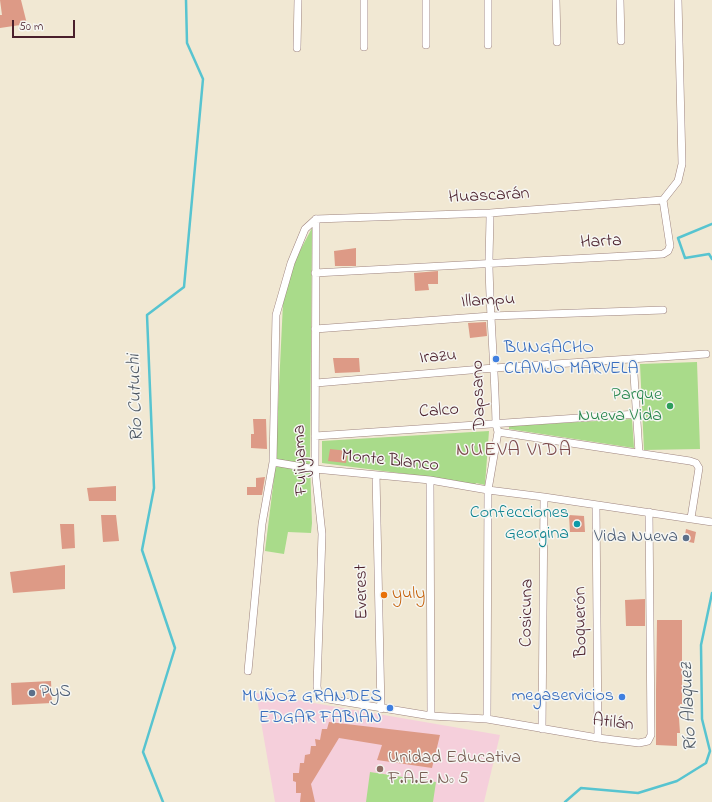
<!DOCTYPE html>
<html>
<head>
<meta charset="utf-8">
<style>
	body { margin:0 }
	#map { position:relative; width:712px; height:802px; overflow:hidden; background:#f1e8d3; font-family:"Indie Flower",sans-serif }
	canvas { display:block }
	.scale { position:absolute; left:12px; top:20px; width:63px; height:18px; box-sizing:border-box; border:2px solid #4a1f2b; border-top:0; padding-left:5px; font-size:12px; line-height:14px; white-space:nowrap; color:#4a1f2b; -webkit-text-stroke:3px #f6f6f2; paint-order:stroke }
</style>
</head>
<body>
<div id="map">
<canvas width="712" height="802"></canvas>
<div class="scale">50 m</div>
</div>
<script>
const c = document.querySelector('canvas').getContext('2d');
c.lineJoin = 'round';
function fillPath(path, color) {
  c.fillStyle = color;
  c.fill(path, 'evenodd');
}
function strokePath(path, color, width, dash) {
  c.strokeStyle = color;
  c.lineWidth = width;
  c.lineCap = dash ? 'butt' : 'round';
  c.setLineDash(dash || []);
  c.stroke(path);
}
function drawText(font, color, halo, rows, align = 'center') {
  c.font = font + ' "Indie Flower",sans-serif';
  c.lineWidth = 3;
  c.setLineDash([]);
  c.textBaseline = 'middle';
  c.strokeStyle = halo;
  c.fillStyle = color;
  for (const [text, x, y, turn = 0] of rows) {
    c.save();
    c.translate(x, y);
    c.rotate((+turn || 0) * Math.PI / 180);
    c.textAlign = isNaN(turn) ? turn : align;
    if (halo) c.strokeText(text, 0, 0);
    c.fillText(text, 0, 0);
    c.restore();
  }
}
fillPath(new Path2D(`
	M 256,693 L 500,735 L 484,802 L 275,802 Z`), '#f5cfdb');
fillPath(new Path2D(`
	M 312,228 L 310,463 L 312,523 L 311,533 L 288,532 L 284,554 L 265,551 L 275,470 L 283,303 L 294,262 Z
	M 697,362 L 700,449 L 644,450 L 640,364 Z
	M 632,419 L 634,448 L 509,429 L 509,426 Z
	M 489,431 L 485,485 L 476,483 L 475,485 L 452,480 L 322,463 L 322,441 Z
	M 370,772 L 436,782 L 433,802 L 366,802 Z`), '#a9db8a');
strokePath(new Path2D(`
	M 712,224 L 678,238 L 685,258 L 709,254 L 712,259
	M 163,802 L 143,752 L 175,648 L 142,550 L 154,488 L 147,315 L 184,287 L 203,79 L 187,43 L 186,0
	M 565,802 L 581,788 L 638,793 L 677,781 L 706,763 L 710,751 L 702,719 L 701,645 L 712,593`), '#57c4d0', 2.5);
fillPath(new Path2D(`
	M 0,0 L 21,0 L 27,24 L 0,28 L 0,15 L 2,15 Z
	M 356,248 L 356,266 L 335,266 L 334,251 Z
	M 438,271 L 438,284 L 428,284 L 429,290 L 415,291 L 414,273 Z
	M 486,322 L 487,336 L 470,338 L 468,323 Z
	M 333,358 L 359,358 L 360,372 L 335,373 Z
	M 253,419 L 266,419 L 267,449 L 251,448 L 251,434 L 254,434 Z
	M 330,449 L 348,451 L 346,463 L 328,461 Z
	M 265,477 L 262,495 L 247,495 L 247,487 L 256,487 L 256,478 Z
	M 116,486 L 116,501 L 89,501 L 87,488 Z
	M 101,515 L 116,515 L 119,541 L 103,542 Z
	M 569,515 L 584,516 L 585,532 L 570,532 Z
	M 60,524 L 74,524 L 75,548 L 62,549 Z
	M 686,529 L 696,532 L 694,543 L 684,541 Z
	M 65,565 L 65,589 L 13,593 L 10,572 Z
	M 645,599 L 645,626 L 626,626 L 625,600 Z
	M 657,620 L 682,620 L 682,704 L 680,704 L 679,718 L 680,733 L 677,733 L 677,746 L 656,745 L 656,690 Z
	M 51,681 L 52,703 L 12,705 L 11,683 Z
	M 329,722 L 440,735 L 432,768 L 377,760 L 382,745 L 339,738 L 311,784 L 315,802 L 300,802 L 301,793 L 296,793 L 296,782 L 293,781 L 293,773 L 299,773 L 300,763 L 304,763 L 305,755 L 310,754 L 311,746 L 316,746 L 315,739 L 320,740 L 322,729 L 327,729 Z`), '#dd9a86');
const minor = new Path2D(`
	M 364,0 L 364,47
	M 426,0 L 426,45
	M 556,0 L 557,42
	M 620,0 L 621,41
	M 488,45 L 488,0
	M 297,48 L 298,0
	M 316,219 L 315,469 L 322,534 L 317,686 L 318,694 L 322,698 L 431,716 L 487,719 L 598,738 L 639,743 L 648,741 L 651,735 L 649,512
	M 316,219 L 490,213 L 663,200
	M 315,273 L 663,254 L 668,251 L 670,246 L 663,200 L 678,181 L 682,164 L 678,0
	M 315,329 L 491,316 L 663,310
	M 633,359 L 639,453
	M 316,383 L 494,368 L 706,354
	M 498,432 L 690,461 L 696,463 L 699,468 L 691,518
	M 315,436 L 637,414
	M 273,462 L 276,315 L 291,263 L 305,229 L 316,219
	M 376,475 L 381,709
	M 430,480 L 431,716
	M 596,505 L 598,738
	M 248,671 L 262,524 L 273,462 L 315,469 L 430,480 L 488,490 L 544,497 L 712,522
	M 487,719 L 488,490 L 498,432 L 496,424 C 495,371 490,318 489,265 C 489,247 490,230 490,213
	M 542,729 L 544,497`);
strokePath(minor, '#9e847f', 8);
strokePath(minor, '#fff', 7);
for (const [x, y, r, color] of [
	[496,359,4,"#3f7fe0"],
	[670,406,4,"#2e9e5b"],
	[577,524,4,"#0f9aa8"],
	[686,538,4,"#5c6f8a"],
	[384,595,4,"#e8710a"],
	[32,693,4,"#5c6f8a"],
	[622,697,4,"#3f7fe0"],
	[390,708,4,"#3f7fe0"],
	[380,769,4,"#8d6e63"]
]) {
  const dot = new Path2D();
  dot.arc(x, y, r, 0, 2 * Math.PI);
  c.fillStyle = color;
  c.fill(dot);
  strokePath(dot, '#f6f6f2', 1.5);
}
drawText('18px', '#4a1f2b', '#f6f6f2', [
	["Huascarán",489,197,-3],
	["Harta",601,243,-3],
	["Illampu",488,302,-3],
	["Irazu",438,358,-5],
	["Dapsano",480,395,-92],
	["Calco",439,412,-4],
	["Fujiyama",302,460,-92],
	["Monte Blanco",390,462,6],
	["Everest",363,592,-91],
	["Cosicuna",528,613,-89],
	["Boquerón",582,622,-91],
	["Atilán",613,724,7]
]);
drawText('18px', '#366cbe', '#f6f6f2', [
	["BUNGACHO",504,349,"left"],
	["CLAVIJO MARVELA",504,370,"left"],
	["megaservicios",614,697],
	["MUÑOZ GRANDES",382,698],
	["EDGAR FABIAN",382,719]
], 'right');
drawText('18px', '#27864d', '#f6f6f2', [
	["Parque",662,396],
	["Nueva Vida",662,417]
], 'right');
drawText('18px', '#0d838f', '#f6f6f2', [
	["Confecciones",569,514],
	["Georgina",569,535]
], 'right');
drawText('18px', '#4e5e75', '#f6f6f2', [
	["Vida Nueva",678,538],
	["PyS",40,693,"left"]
], 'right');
drawText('18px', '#c56008', '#f6f6f2', [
	["yuly",392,595]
], 'left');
drawText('18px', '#785e54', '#f6f6f2', [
	["Unidad Educativa",388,759],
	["F.A.E. Nº 5",388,780]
], 'left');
drawText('italic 19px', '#4f5965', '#f6f6f2', [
	["Río Cutuchi",137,398,-92],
	["Río Alaquez",690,707,-93]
]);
c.letterSpacing = '1px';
drawText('20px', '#7d4a4b', '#f6f6f2', [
	["NUEVA VIDA",514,452]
]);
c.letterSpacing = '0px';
</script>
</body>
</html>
